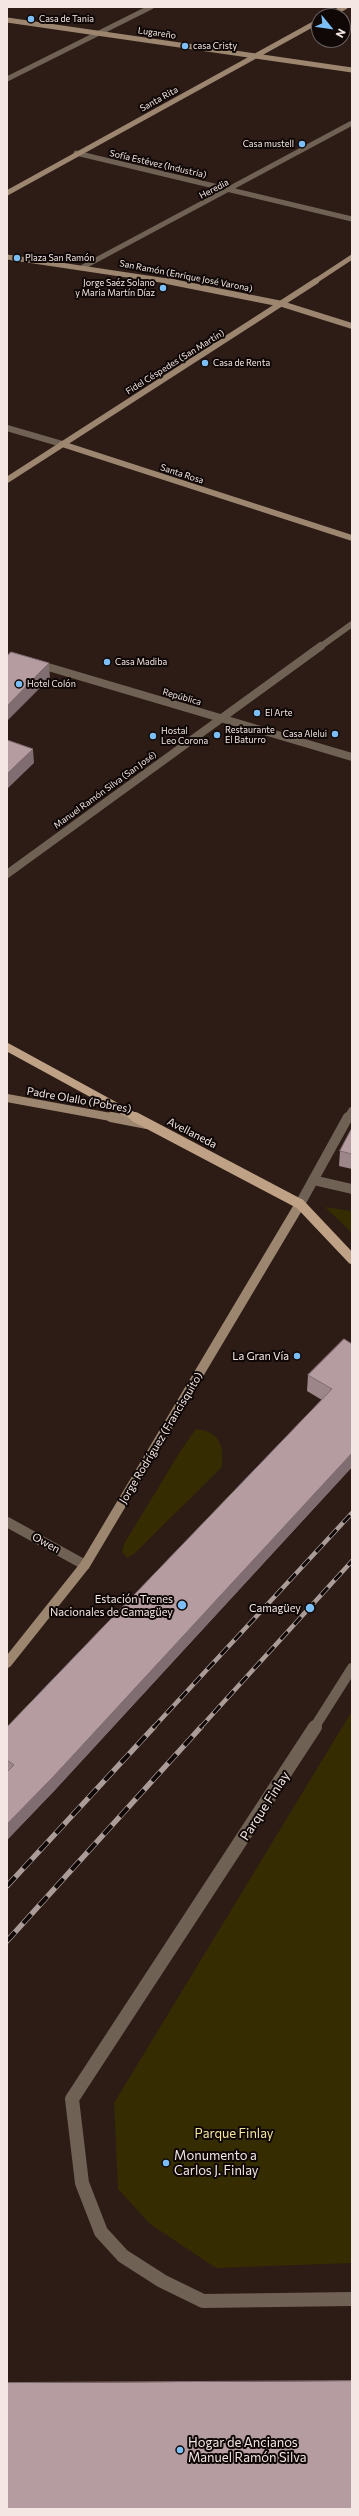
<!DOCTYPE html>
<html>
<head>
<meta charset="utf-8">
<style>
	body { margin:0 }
	#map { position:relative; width:359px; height:2516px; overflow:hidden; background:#2d1b16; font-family:Commissioner,sans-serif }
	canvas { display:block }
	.frame { position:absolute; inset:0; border:8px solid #f3e6e3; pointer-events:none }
	.north { position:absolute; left:311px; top:8px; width:40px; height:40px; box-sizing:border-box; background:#0f0806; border:1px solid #6a615e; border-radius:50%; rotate:119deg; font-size:11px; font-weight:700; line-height:16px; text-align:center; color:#f3e6e3 }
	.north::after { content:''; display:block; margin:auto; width:14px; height:18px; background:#7bbef8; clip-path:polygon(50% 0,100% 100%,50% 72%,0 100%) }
</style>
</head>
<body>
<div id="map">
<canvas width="359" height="2516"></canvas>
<div class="frame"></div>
<div class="north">N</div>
</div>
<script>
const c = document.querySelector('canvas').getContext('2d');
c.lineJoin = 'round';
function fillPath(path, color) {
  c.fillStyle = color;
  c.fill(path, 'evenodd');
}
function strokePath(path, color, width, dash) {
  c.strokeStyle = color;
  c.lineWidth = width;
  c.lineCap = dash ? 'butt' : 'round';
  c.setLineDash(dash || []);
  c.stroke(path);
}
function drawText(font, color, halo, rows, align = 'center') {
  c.font = font + ' Commissioner,sans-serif';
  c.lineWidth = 4;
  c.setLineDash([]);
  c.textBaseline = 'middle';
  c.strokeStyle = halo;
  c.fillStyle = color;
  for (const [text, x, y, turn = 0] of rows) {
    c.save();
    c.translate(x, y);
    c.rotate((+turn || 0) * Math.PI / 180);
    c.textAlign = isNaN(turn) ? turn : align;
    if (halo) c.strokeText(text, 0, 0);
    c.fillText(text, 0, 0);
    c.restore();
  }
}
fillPath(new Path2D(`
	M 325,1207 L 352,1211 L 352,1233 Z
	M 196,1429 C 220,1432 224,1445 222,1467 L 134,1554 L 127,1558 L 122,1552 L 124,1544 L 181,1450 Z
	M 352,1711 L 352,2263 L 216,2268 L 150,2224 L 118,2189 L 114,2103 Z`), '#362c01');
strokePath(new Path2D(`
	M 7,79 L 151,7
	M 76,153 L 352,219
	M 83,267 L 352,123`), '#6f6154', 5);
strokePath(new Path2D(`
	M 7,428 L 62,444
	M 320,647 L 352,624`), '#6f6154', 6);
strokePath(new Path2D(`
	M 38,664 L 352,757
	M 7,874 L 321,646
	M 348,1118 L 352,1111`), '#6f6154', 8);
strokePath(new Path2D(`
	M 313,1180 L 352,1189
	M 300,1204 L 348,1117
	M 7,1522 L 85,1565
	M 314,1728 L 352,1668`), '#6f6154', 10);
strokePath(new Path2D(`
	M 315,1727 L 72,2099 L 82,2183 L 101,2232 L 123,2256 L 162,2281 L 203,2301 L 352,2299`), '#6f6154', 14);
strokePath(new Path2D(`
	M 328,16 L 345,7
	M 7,20 L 352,70
	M 7,193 L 319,21
	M 7,257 L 174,282
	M 314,282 L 352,257`), '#9c8670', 5);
strokePath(new Path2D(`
	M 167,281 L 282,304 L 352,326
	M 62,444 L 352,538
	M 7,480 L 316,281`), '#9c8670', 6);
strokePath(new Path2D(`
	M 7,1098 L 116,1118`), '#9c8670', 8);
strokePath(new Path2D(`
	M 111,1117 L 147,1124
	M 7,1663 L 85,1565 L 300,1204`), '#9c8670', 10);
strokePath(new Path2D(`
	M 7,1047 L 137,1118`), '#bfa286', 8);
strokePath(new Path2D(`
	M 135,1117 L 300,1204 L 352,1259`), '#bfa286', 10);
const railFar1 = new Path2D(`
	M 153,1728 L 352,1513
	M 200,1728 L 352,1561`);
const rail = new Path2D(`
	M 7,1886 L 154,1727
	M 7,1941 L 201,1727`);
strokePath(railFar1, '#aa9c98', 4.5);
strokePath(rail, '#aa9c98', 5.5);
strokePath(railFar1, '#0f0806', 3, [10]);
strokePath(rail, '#0f0806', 4, [12]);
fillPath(new Path2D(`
	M 352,1128 L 352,1169 L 339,1166 L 340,1151 Z
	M 352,1344 L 352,1467 L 54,1791 L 7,1840 L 7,1727 L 322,1400 L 307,1391 L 308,1375 Z`), '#9c868a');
fillPath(new Path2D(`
	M 49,663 L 50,678 L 7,721 L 7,706 Z
	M 33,749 L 34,763 L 7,789 L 7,774 Z
	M 352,1453 L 352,1467 L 54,1791 L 7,1840 L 7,1824 Z`), '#7f6d71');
const building = new Path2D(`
	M 11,652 L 49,663 L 7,706 L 7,656 Z
	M 7,740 L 33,749 L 7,774 Z
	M 352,1128 L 352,1154 L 340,1151 Z
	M 344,1339 L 352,1344 L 352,1453 L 53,1777 L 7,1824 L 7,1772 L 14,1765 L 7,1760 L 7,1727 L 332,1389 L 308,1375 Z
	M 352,2381 L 352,2509 L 7,2509 L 7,2383 Z`);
fillPath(building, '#b59ca1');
strokePath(building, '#7f6d71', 1);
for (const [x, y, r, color] of [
	[31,19,4,"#7bbef8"],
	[185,46,4,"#7bbef8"],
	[302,144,4,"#7bbef8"],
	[17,258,4,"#7bbef8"],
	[163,288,4,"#7bbef8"],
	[205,363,4,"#7bbef8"],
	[107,662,4,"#7bbef8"],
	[19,684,4,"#7bbef8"],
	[257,713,4,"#7bbef8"],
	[335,734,4,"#7bbef8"],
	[217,735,4,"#7bbef8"],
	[153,736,4,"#7bbef8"],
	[297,1356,4,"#7bbef8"],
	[182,1605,5,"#7bbef8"],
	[310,1608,5,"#7bbef8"],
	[166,2163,4,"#7bbef8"],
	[180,2450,4,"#7bbef8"]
]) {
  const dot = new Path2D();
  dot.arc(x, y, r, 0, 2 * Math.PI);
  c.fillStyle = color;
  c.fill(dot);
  strokePath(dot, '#0f0806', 1.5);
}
drawText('9px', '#f3e6e3', '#0f0806', [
	["Casa de Tania",39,19],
	["casa Cristy",193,46],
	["Casa mustell",294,144,"right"],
	["Plaza San Ramón",25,258],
	["Jorge Saéz Solano",155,283,"right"],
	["y Maria Martín Díaz",155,293,"right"],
	["Casa de Renta",213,363],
	["Casa Madiba",115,662],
	["Hotel Colón",27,684],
	["El Arte",265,713],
	["Restaurante",225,730],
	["El Baturro",225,740],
	["Hostal",161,731],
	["Leo Corona",161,741],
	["Casa Alelui",327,734,"right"]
], 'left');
drawText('9px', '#f3e6e3', '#0f0806', [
	["Lugareño",157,33,8],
	["Santa Rita",159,99,-29],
	["Sofía Estévez (Industria)",158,164,13],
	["Heredia",214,189,-28],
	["San Ramón (Enrique José Varona)",186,276,11],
	["Fidel Céspedes (San Martín)",175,362,-32],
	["Santa Rosa",182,474,18],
	["República",182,697,16],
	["Manuel Ramón Silva (San José)",105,790,-36]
]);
drawText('11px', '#f3e6e3', '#0f0806', [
	["Padre Olallo (Pobres)",79,1100,10],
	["Avellaneda",192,1133,27],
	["Jorge Rodríguez (Francisquito)",161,1438,-59],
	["Owen",46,1543,29]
]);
drawText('11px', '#f3e6e3', '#0f0806', [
	["La Gran Vía",289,1356],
	["Estación Trenes",173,1599],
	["Nacionales de Camagüey",173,1612],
	["Camagüey",301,1608]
], 'right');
drawText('13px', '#f3e6e3', '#0f0806', [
	["Parque Finlay",265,1806,-57]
]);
drawText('13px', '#f4e39d', '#0f0806', [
	["Parque Finlay",234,2134]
]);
drawText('13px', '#f3e6e3', '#0f0806', [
	["Monumento a",174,2156],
	["Carlos J. Finlay",174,2171],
	["Hogar de Ancianos",188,2443],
	["Manuel Ramón Silva",188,2458]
], 'left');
</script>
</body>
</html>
